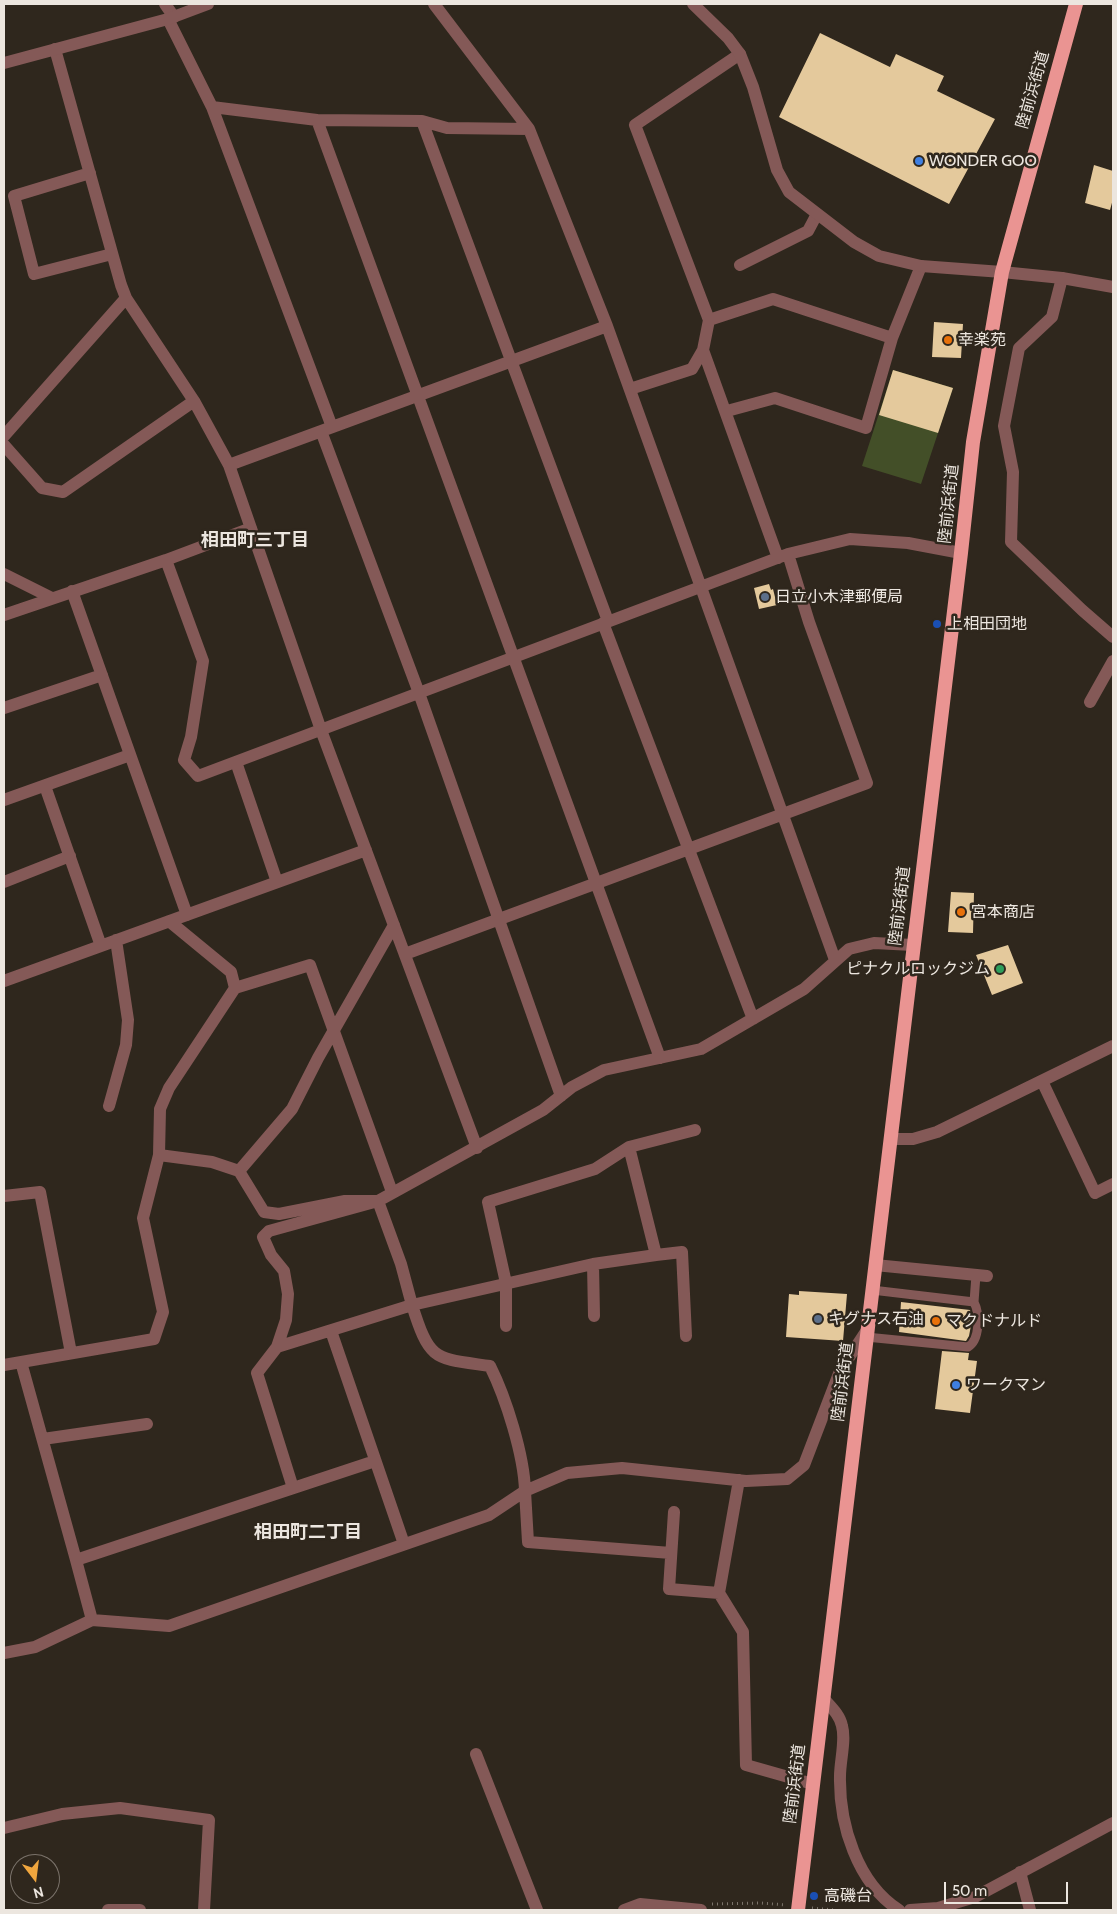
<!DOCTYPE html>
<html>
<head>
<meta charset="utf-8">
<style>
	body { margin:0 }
	#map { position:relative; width:1117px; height:1914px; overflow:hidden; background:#2f271d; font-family:Cabin,sans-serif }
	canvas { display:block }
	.frame { position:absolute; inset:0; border:5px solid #ece6df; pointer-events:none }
	.north { position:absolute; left:10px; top:1854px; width:50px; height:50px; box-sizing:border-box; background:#2f271d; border:1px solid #7b736b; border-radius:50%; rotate:165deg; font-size:14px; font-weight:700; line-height:20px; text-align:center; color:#ece6df }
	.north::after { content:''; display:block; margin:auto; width:18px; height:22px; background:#f0a63e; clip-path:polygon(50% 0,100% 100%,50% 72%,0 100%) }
	.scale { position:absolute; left:944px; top:1882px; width:124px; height:22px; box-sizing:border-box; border:2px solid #ece6df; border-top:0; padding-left:6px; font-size:15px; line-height:18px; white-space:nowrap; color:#ece6df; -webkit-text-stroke:4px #2f271d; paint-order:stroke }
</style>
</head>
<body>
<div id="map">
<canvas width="1117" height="1914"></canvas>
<div class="frame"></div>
<div class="north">N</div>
<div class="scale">50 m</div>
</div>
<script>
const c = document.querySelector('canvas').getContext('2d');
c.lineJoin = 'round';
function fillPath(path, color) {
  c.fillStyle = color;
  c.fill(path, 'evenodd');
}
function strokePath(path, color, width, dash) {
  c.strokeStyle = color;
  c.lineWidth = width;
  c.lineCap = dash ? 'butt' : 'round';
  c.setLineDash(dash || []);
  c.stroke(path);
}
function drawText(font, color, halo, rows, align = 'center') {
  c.font = font + ' Cabin,"Noto Sans JP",sans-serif';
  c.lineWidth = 5;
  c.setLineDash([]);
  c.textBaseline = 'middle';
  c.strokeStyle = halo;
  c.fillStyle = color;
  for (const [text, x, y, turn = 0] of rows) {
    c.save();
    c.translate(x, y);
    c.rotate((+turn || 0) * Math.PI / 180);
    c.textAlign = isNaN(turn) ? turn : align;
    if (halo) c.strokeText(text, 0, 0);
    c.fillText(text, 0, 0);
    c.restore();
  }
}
fillPath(new Path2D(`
	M 893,370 L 953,388 L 921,484 L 862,466 Z`), '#434f28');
fillPath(new Path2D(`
	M 820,33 L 890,67 L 896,54 L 944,76 L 937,91 L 995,119 L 949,204 L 779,117 Z
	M 1094,165 L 1113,171 L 1113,199 L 1110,210 L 1085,203 Z
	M 934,322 L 963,324 L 961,358 L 932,357 Z
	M 893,370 L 953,388 L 938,433 L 879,415 Z
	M 769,584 L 771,590 L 773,589 L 777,605 L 759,609 L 754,588 Z
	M 951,892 L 974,893 L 973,933 L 948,932 Z
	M 1008,945 L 1023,983 L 992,995 L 976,955 Z
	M 799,1291 L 847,1294 L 843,1341 L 786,1337 L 789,1294 L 799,1295 Z
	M 901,1302 L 970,1310 L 972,1320 L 969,1336 L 966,1341 L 899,1332 Z
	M 942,1351 L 969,1353 L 968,1360 L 977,1361 L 970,1413 L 935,1409 Z`), '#e4c99c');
strokePath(new Path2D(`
	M 712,1904 L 761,1903 L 786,1905
	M 812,1908 L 836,1910`), '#7b746b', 3, [1, 4]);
strokePath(new Path2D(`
	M 974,1302 L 976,1275
	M 866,1337 L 968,1347 C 980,1340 980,1314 974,1302 L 872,1290`), '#845957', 9);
strokePath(new Path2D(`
	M 165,4 L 174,17
	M 434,4 L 529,129 L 607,326 L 835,960
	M 168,19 L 212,107
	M 55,49 L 121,285 L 126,298 L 194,401 L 229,465 L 321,730 L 477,1148
	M 317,120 L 422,121 L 447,128 L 529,129
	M 422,121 L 608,621
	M 90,173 L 14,196 L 34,274 L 112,254
	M 740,265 L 808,231 L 817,214
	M 1062,278 L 1052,317 L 1019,348 L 1004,426 L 1013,472 L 1011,542 L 1082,610 L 1113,637
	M 709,320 L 635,125 L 740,54
	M 703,350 L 778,558
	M 630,389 L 692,369 L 703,350 L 709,320 L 773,299 L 892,338
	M 727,411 L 775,398 L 866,428 L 892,338 L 921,266
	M 332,427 L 212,107 L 317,120 L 660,1058
	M 321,431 L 419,693 L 561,1096
	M 4,436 L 126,298
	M 4,445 L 42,488 L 63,492 L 194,401
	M 229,465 L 607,326
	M 166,560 L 203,661 L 191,737 L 184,760 L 198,776 L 788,554 L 850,539 L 908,543 L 961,553
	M 4,574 L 52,598
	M 72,591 L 187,915
	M 4,615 L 166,560 L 251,528
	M 603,623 L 753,1019
	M 1090,702 L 1113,661
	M 4,708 L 102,675
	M 236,762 L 277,882
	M 45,786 L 101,946
	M 4,800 L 130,755
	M 4,882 L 70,856
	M 169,921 L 231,972 L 235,988 L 310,965 L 392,1192
	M 394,925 L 318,1058 L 292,1109 L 239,1171 L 264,1212 L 279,1214 L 345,1201 L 378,1201 L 543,1110 L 572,1087 L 604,1070 L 701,1049 L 804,989 L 849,949 L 874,943 L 913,945
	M 405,954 L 867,783 L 809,622 L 788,554
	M 4,981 L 366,850
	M 1042,1081 L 1095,1193 L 1113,1184
	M 109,1106 L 126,1045 L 128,1020 L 116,940
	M 890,1139 L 913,1139 L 937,1132 L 1113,1046
	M 159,1155 L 212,1162 L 239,1171
	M 4,1196 L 40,1192 L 71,1353
	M 656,1255 L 682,1252 L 686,1336
	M 593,1264 L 594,1316
	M 875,1265 L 987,1276
	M 506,1326 L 506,1283 L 488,1202 L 595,1169 L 629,1147
	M 331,1331 L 404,1544
	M 277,1347 L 286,1320 L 288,1294 L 284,1271 L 271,1255 L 263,1237 L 269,1231 L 378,1201 L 401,1264 L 412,1305 L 593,1264 L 656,1255 L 629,1147 L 695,1130
	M 21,1362 L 76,1560 L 375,1461
	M 4,1365 L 154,1339 L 163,1312 L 143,1218 L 159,1155 L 160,1109 L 169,1088 L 235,988
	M 43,1439 L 147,1424
	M 674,1512 L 669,1589 L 719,1593 L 739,1480
	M 671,1553 L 528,1542 L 525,1491 L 567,1473 L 622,1468 L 746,1481 L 787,1479 L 804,1465 L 840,1371 L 867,1330
	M 76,1560 L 92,1620 L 169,1626 L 489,1515 L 525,1491 C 524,1455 506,1398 490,1366 C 434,1358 430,1362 412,1305 L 277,1347 L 257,1373 L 293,1488
	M 719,1593 L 743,1632 L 746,1765 L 813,1784
	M 4,1653 L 35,1647 L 92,1620
	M 823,1698 C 831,1707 840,1715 842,1726 C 846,1740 840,1761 840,1776 C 839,1824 857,1883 899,1910
	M 476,1754 L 537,1910
	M 4,1828 L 62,1814 L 120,1808 L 209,1820 L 204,1910
	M 1020,1872 L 1030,1910
	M 108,1910 L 140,1910
	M 624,1910 L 640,1904 L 701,1910
	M 910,1910 L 938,1908 L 975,1897 L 1113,1823`), '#845957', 12);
strokePath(new Path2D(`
	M 693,4 L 728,38 L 740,54 L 753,87 L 777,170 L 789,192 L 854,242 L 879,256 L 921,266 L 1002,272 L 1062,278 L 1113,287
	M 4,63 L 168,19 L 208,4`), '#845957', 12);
strokePath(new Path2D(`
	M 798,1910 L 961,553 L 973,442 L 1002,272 L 1076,4`), '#ea9492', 14);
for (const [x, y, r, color] of [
	[919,161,5,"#3f7fe0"],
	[948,340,5,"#e8710a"],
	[765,597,5,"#5c6f8a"],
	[937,624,5,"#1a4fb4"],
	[961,912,5,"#e8710a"],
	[1000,969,5,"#2e9e5b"],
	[818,1319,5,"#5c6f8a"],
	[936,1321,5,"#e8710a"],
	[956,1385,5,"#3f7fe0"],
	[814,1896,5,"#1a4fb4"]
]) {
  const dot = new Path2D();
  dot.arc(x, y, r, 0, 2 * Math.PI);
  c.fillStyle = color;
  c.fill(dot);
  strokePath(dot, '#2f271d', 2);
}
drawText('16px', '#ece6df', '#2f271d', [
	["陸前浜街道",1033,90,-74],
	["陸前浜街道",949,504,-84],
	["陸前浜街道",900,906,-83],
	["陸前浜街道",843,1382,-83],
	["陸前浜街道",795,1784,-83]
]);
drawText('16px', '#ece6df', '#2f271d', [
	["WONDER GOO",929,161],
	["幸楽苑",958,340],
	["日立小木津郵便局",775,597],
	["上相田団地",947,624],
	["宮本商店",971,912],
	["ピナクルロックジム",990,969,"right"],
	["キグナス石油",828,1319],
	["マクドナルド",946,1321],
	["ワークマン",966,1385],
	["高磯台",824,1896]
], 'left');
drawText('bold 18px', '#ece6df', '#2f271d', [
	["相田町三丁目",255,541],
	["相田町二丁目",308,1533]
]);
</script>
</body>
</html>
